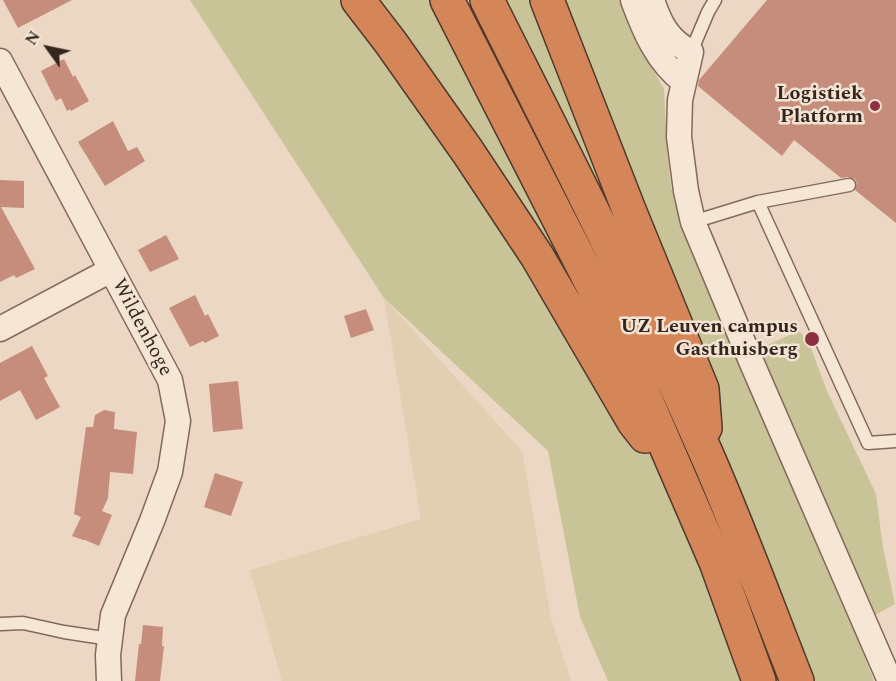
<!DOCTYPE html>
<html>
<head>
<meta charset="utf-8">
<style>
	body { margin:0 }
	#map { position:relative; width:896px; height:681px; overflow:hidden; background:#ebd7c3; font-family:Spectral,serif }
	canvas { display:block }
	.north { position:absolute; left:18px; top:18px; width:60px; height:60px; -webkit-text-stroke:4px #f3e3d2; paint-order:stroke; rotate:303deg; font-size:16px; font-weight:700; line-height:24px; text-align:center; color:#34251e }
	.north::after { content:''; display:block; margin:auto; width:21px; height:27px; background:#34251e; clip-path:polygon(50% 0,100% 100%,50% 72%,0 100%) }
</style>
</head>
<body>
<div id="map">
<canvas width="896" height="681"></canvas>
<div class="north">N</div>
</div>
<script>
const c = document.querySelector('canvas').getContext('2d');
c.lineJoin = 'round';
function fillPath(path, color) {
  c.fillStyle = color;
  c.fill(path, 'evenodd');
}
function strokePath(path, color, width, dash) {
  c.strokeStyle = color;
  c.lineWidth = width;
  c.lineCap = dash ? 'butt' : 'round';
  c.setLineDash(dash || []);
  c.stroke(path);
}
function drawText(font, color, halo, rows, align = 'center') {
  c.font = font + ' Spectral,serif';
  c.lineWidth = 5;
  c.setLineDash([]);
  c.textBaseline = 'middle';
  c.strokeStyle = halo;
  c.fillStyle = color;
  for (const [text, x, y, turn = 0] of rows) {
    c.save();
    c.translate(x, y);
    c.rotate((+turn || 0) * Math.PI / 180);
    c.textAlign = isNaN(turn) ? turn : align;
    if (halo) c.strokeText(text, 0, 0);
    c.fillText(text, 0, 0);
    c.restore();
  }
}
fillPath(new Path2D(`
	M 384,298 L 522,451 L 551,618 L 571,681 L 282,681 L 250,570 L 421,519 Z`), '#e0cfb1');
fillPath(new Path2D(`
	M 190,0 L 620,0 L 639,45 L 664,89 L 667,150 L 671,187 L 689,247 L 852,624 L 874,681 L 608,681 L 580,617 L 548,451 L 384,298 Z
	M 799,331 L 809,343 L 827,391 L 876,494 L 883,548 L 895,604 L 873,616 L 758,349 Z`), '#c8c498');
fillPath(new Path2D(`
	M 3,0 L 72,0 L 18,28 Z
	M 767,0 L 896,0 L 896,223 L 855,190 L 857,184 L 855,179 L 848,177 L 841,178 L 794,140 L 782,156 L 698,86 L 699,80 Z
	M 64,59 L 73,77 L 75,75 L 89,101 L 71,111 L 70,109 L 67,111 L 61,98 L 56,101 L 41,71 Z
	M 113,121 L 128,151 L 137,147 L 145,161 L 105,186 L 78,142 Z
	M 0,180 L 24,181 L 24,208 L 1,207 L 35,269 L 16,278 L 14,275 L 0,282 Z
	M 166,235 L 179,259 L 150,272 L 138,250 Z
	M 195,295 L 205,316 L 208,314 L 219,336 L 205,343 L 203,341 L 190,347 L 169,308 Z
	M 366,309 L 374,330 L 351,338 L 344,316 Z
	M 32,346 L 48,376 L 44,378 L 60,407 L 36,420 L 20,390 L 0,401 L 0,363 Z
	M 238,381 L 243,429 L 213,432 L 209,384 Z
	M 104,410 L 115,412 L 114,429 L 137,432 L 133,474 L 110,472 L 108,498 L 102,511 L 112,515 L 99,546 L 85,540 L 83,540 L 72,536 L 81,517 L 74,514 L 86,427 L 93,427 L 95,415 Z
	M 215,473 L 243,482 L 231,516 L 204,507 Z
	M 143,625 L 163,627 L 162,646 L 164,646 L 160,681 L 135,681 L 139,644 L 141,644 Z`), '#c68c7c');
const lane = new Path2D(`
	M 691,52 L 708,12 L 715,0
	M 758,202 L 849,185
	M 693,222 L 758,202 L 868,443 L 896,441
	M 1,624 L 23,623 L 64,632 L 110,639`);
const street = new Path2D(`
	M 633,0 C 644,30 657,62 684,82
	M 652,0 C 660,24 668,40 691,52 L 680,100 L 679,137 L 686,191 L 693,222 L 751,361 L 890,681
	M 0,61 L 170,380 L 178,421 L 170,472 L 152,521 L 113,615 L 108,655 L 109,681
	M 0,329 L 111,270`);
const highway = new Path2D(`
	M 358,0 L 391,43 L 468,152 L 537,256 L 634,422 L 645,436
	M 447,0 L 617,333 L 716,562 L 759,681
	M 487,0 C 562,150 639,299 706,453 C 739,528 767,605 797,681
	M 547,0 L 629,210 L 702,389 L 705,428`);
strokePath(lane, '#84695b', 15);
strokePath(street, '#84695b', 27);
strokePath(highway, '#51392f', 36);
strokePath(lane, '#f6e6d6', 12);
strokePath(street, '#f6e6d6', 24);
strokePath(highway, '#d48659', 33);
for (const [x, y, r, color] of [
	[875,106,6,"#8e3043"],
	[812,339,8,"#8e3043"]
]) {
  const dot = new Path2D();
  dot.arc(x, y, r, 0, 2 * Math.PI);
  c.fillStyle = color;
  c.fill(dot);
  strokePath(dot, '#f3e3d2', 2);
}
drawText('bold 20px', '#34251e', '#f3e3d2', [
	["Logistiek",863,95],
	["Platform",863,118],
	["UZ Leuven campus",798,328],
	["Gasthuisberg",798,351]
], 'right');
drawText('20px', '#34251e', '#f3e3d2', [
	["Wildenhoge",141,328,62]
]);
</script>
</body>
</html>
